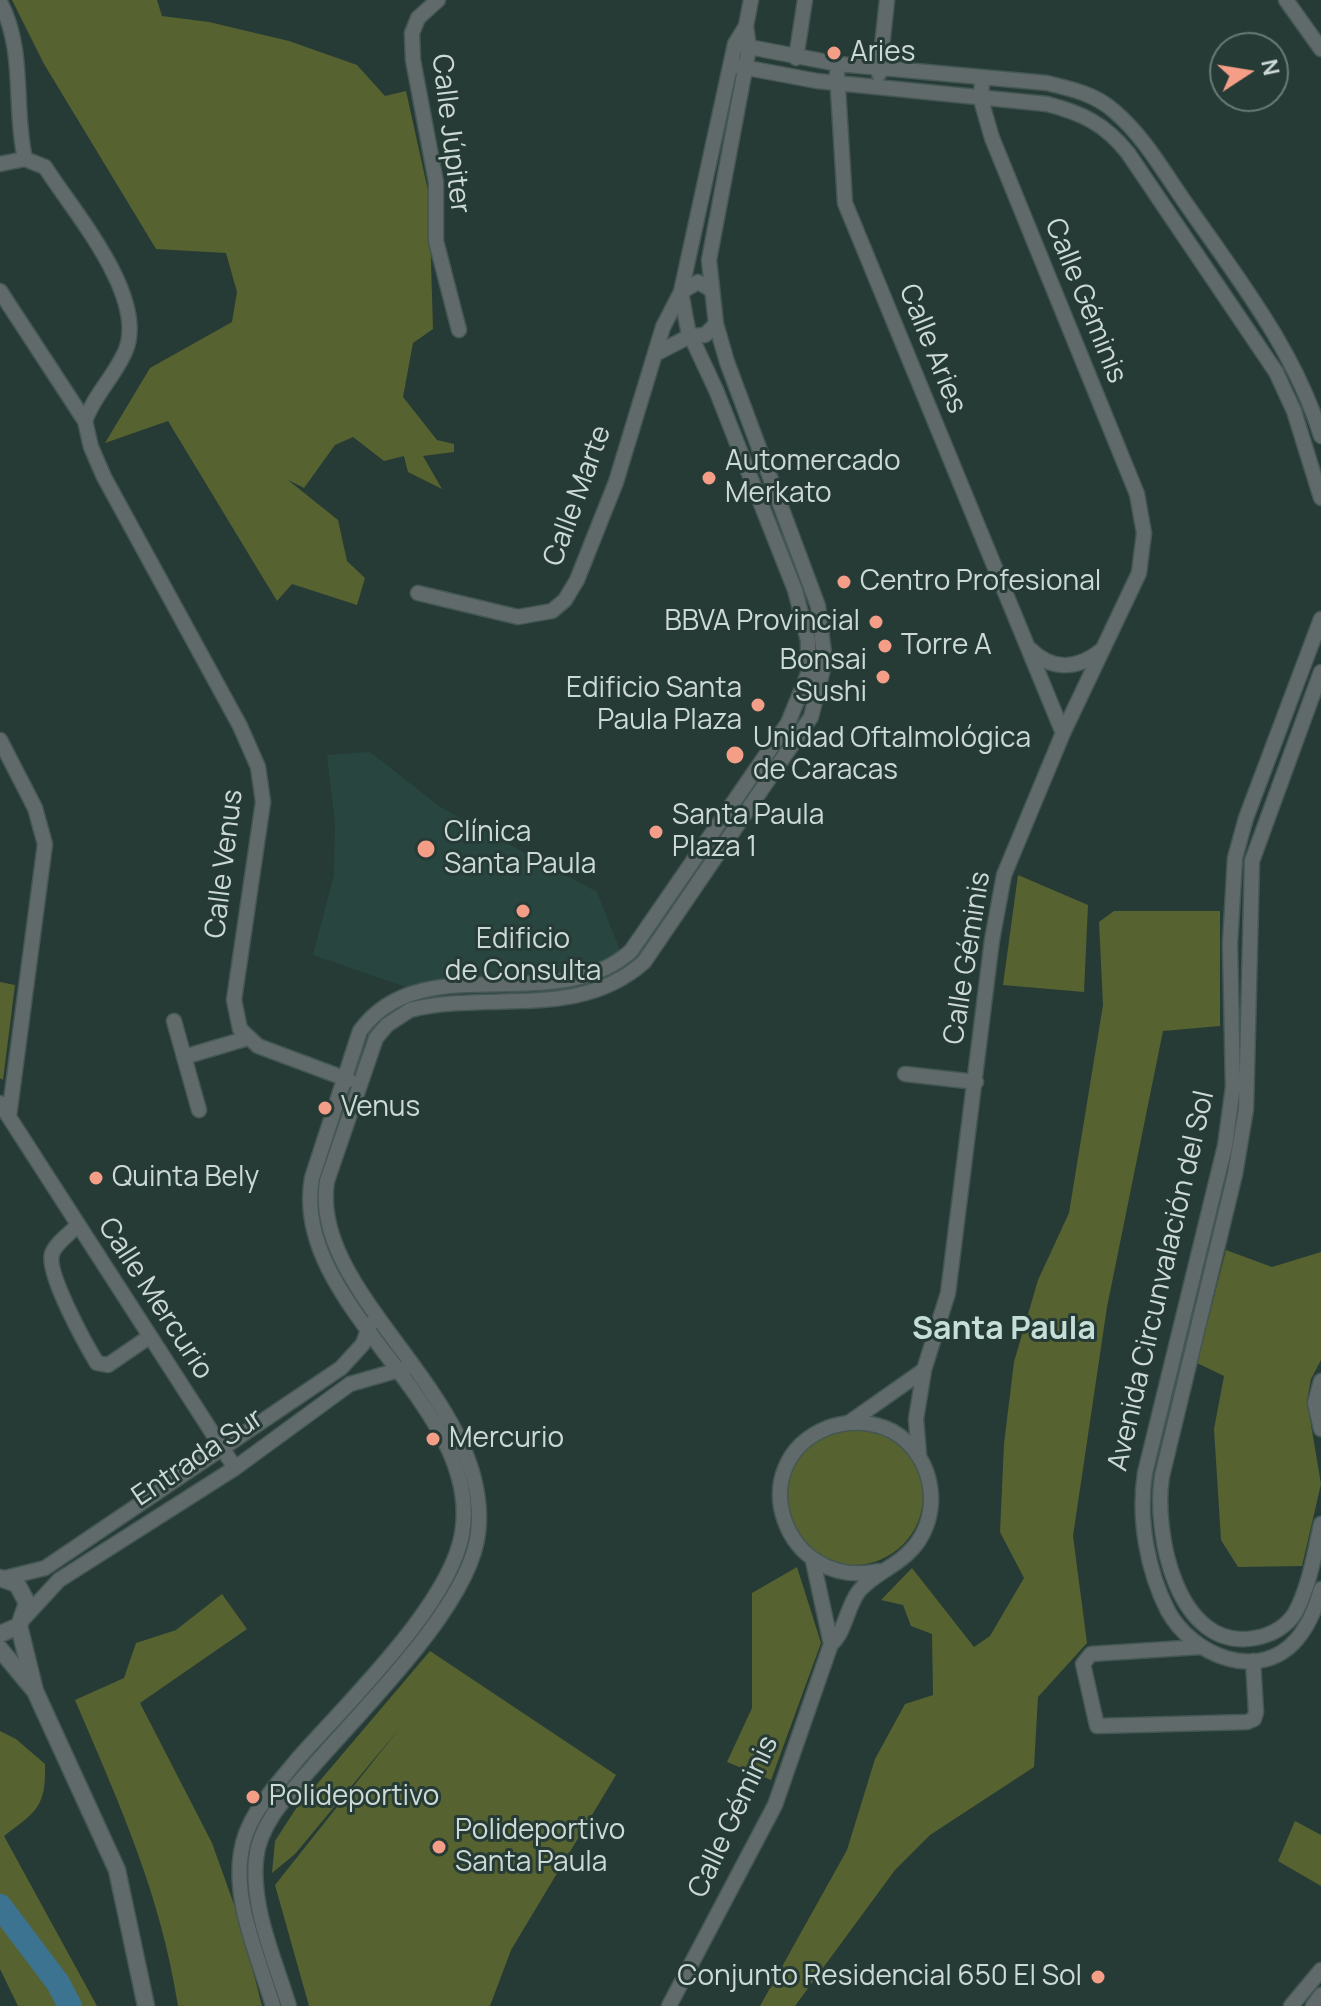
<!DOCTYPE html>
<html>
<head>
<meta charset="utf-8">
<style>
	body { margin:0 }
	#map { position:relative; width:1321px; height:2006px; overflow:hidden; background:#263b36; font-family:Manrope,sans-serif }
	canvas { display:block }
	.north { position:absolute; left:1209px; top:32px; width:80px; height:80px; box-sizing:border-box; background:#263b36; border:2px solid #697a76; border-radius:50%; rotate:78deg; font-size:22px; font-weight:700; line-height:32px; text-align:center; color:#cdd9d5 }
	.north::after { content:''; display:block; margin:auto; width:28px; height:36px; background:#f49e88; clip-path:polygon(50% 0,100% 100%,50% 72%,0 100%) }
</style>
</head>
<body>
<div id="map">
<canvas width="1321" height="2006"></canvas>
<div class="north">N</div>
</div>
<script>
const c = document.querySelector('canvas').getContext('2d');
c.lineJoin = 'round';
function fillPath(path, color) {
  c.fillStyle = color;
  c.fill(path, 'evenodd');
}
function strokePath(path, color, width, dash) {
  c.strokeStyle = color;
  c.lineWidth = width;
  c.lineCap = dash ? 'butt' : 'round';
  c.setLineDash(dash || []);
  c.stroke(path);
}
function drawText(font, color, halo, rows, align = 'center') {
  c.font = font + ' Manrope,sans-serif';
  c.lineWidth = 6;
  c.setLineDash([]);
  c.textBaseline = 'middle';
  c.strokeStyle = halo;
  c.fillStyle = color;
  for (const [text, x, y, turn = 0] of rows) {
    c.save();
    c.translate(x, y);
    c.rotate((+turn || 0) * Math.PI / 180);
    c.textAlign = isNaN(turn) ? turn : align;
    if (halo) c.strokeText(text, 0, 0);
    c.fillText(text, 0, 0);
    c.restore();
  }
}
fillPath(new Path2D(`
	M 370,752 L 440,807 L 597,892 L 621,953 L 596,969 L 406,987 L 313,955 L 334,875 L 335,823 L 327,755 Z`), '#28463f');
fillPath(new Path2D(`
	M 12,0 L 157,0 L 162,16 L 209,22 L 289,41 L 357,65 L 385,96 L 406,91 L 429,195 L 433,329 L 413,343 L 403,397 L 437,440 L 454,444 L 454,452 L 423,456 L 442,489 L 408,472 L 404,456 L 384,461 L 353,437 L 335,445 L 304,488 L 288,480 L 338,520 L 347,561 L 365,578 L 357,605 L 292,584 L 277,601 L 168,421 L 105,443 L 150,368 L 232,322 L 237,292 L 226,253 L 156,249 L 44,64 Z
	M 1018,875 L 1088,905 L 1084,992 L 1003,985 Z
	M 1114,911 L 1220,911 L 1220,1026 L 1163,1031 L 1107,1307 L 1073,1536 L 1087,1643 L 1038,1697 L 1034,1767 L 930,1835 L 895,1870 L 795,2006 L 760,2006 L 847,1850 L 875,1759 L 905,1704 L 933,1695 L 932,1634 L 911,1626 L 903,1605 L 881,1600 L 912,1568 L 974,1647 L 990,1636 L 1024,1578 L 1000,1532 L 1004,1444 L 1014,1362 L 1038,1280 L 1069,1213 L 1103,1005 L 1099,922 Z
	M 0,982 L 15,985 L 3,1080 L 0,1078 Z
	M 1226,1250 L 1272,1267 L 1321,1252 L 1321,1360 L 1311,1379 L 1307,1401 L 1321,1484 L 1302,1566 L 1238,1567 L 1221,1540 L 1214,1429 L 1224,1376 L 1197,1363 Z
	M785 1496a69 69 0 1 1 138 0a69 69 0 1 1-138 0Z
	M 797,1567 L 821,1643 L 771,1780 L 727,1762 L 752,1708 L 752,1593 Z
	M 222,1594 L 247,1629 L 140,1703 L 212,1843 L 241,1924 L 262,2006 L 178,2006 C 161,1895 119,1803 75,1700 L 124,1678 L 136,1643 L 176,1630 Z
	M 430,1651 L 616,1775 L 511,1950 L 490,2006 L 309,2006 L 275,1885 L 399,1729 L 295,1854 L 272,1873 L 275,1841 L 295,1810 Z
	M 0,1731 L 16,1739 L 45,1764 C 46,1807 37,1811 4,1836 L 97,2006 L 18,2006 L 0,1969 Z
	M 1295,1821 L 1321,1835 L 1321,1886 L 1278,1861 Z`), '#566230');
strokePath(new Path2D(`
	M 0,1906 L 58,1983 L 70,2006`), '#3c7390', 24);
const minor = new Path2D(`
	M 438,0 L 418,18 L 412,33 L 413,60 L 436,182 L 436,241 L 459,330
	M 1286,0 L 1321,49
	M 0,2 C 26,51 13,106 25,159
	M 744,46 L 838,64 L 1047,83 C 1072,89 1095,94 1114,111 C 1145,137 1166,176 1189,208 C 1239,280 1295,351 1321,436
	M 796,58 L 805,0
	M 737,66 L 817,81 L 1047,104 C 1082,113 1105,124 1128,153 L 1276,372 L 1294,411 L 1321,498
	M 837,73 L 845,203 L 1063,733
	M 879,74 L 887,0
	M 0,164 L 25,159 L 45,167 C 73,211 149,298 125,352 C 114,377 94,395 85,421
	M 0,291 L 85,421 L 91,447 L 104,477 L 240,726 L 258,767 L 263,802 L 234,1000 L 240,1029 L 258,1046 L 349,1080
	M 657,353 L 690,336 L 705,335 L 716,324
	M 418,593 L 518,617 L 552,611 L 565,600 L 577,580 L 616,482 L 663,327 L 681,292 L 698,282 L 710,289
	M 1321,619 L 1246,818 L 1235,858 L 1230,944 L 1233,1087 L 1225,1146 L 1145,1473 C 1138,1518 1147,1570 1168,1611 C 1192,1655 1259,1684 1297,1639 C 1309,1625 1316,1607 1321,1589
	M 1030,649 C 1053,672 1079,669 1103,649
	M 1321,672 L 1252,861 L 1246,1109 L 1235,1174 L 1162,1476 C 1153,1533 1177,1652 1255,1638 C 1271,1635 1286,1627 1295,1613 C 1309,1588 1315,1552 1321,1524
	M 0,740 L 35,808 L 45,844 L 9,1116
	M 174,1021 L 199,1110
	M 184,1057 L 248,1038
	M 905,1074 L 976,1082
	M 0,1103 L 235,1468
	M 77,1226 C 69,1234 55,1244 52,1254 C 46,1273 86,1345 97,1363 L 108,1365 L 149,1337
	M 1321,1381 L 1315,1403 L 1321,1429
	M 850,1422 L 924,1370
	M 919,1455 L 916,1419 L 924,1370 L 948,1293 L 992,940 L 1004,875 L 1063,733 L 1139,573 L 1144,533 L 1137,494 L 992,138 L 981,100 L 982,79
	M 813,1561 L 831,1644
	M 5,1578 L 45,1568 L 341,1368 L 363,1344 L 370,1324
	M 25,1617 L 59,1580 L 235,1468 L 350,1384 L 406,1368
	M 1200,1647 L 1091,1654 L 1083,1664 L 1097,1726 L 1247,1722 L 1254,1719 L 1256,1712 L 1253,1661
	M 273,2006 C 259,1958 233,1904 241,1853 C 246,1817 274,1788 296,1761 C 345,1705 450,1605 462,1534 C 485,1405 289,1306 312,1178 L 360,1031 C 422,945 555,1019 631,951 L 788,723 L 808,674 L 808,641 L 803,621 L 795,590 L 716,390 L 688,330 L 681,292 L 735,44 L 746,26 L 751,0
	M 289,2006 C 275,1960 251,1908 256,1859 C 259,1825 286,1797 308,1772 C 357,1714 470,1607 478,1533 C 494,1399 308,1295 327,1181 L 376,1038 L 387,1025 L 410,1010 C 489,990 578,1021 644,962 L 811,717 L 825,661 L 818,606 L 727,362 L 716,324 L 709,260 L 749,48 L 746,26
	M 669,2006 L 775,1805 L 831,1644 C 845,1633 847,1606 859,1591 C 873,1574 891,1569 906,1555 C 945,1521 937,1456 892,1431 C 872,1421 848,1420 827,1428 C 740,1464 784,1591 878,1571
	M 1291,2006 L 1321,1970
	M 1313,2006 L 1321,1995`);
const tertiary = new Path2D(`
	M 0,1578 L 17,1584 L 27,1603 L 19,1626 L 0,1634
	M 19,1626 L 35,1691 L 117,1870 L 146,2006
	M 0,1649 L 34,1690`);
strokePath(minor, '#445753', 17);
strokePath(tertiary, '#445753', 19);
strokePath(minor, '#606a6b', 14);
strokePath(tertiary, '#606a6b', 16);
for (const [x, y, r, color] of [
	[834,53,8,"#f49e88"],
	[709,478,8,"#f49e88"],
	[844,582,8,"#f49e88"],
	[876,622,8,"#f49e88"],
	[885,646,8,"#f49e88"],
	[883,677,8,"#f49e88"],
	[758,705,8,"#f49e88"],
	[735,755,10,"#f49e88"],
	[656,832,8,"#f49e88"],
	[426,849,10,"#f49e88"],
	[523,911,8,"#f49e88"],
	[325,1108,8,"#f49e88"],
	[96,1178,8,"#f49e88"],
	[433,1439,8,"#f49e88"],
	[253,1797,8,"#f49e88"],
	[439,1847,8,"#f49e88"],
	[1098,1977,8,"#f49e88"]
]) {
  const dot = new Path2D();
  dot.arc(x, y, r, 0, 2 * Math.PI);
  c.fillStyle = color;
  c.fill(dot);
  strokePath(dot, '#263b36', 3);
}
drawText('28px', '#cdd9d5', '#263b36', [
	["Aries",850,53],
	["Automercado",725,462],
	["Merkato",725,494],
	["Centro Profesional",860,582],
	["BBVA Provincial",860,622,"right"],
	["Torre A",901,646],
	["Bonsai",867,661,"right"],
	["Sushi",867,693,"right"],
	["Edificio Santa",742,689,"right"],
	["Paula Plaza",742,721,"right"],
	["Unidad Oftalmológica",753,739],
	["de Caracas",753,771],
	["Santa Paula",672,816],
	["Plaza 1",672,848],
	["Clínica",444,833],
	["Santa Paula",444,865],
	["Edificio",523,940,"center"],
	["de Consulta",523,972,"center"],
	["Venus",341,1108],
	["Quinta Bely",112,1178],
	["Mercurio",449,1439],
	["Polideportivo",269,1797],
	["Polideportivo",455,1831],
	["Santa Paula",455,1863],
	["Conjunto Residencial 650 El Sol",1082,1977,"right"]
], 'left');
drawText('28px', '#cdd9d5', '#263b36', [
	["Calle Júpiter",450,134,83],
	["Calle Géminis",1085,301,68],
	["Calle Aries",932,349,68],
	["Calle Marte",578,496,-70],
	["Calle Venus",225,864,-83],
	["Calle Géminis",968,958,-81],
	["Avenida Circunvalación del Sol",1162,1281,-77],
	["Calle Mercurio",155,1299,57],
	["Entrada Sur",198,1458,-34],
	["Calle Géminis",734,1817,-65]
]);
drawText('bold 32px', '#c5ded7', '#263b36', [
	["Santa Paula",1004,1330]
]);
</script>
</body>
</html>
